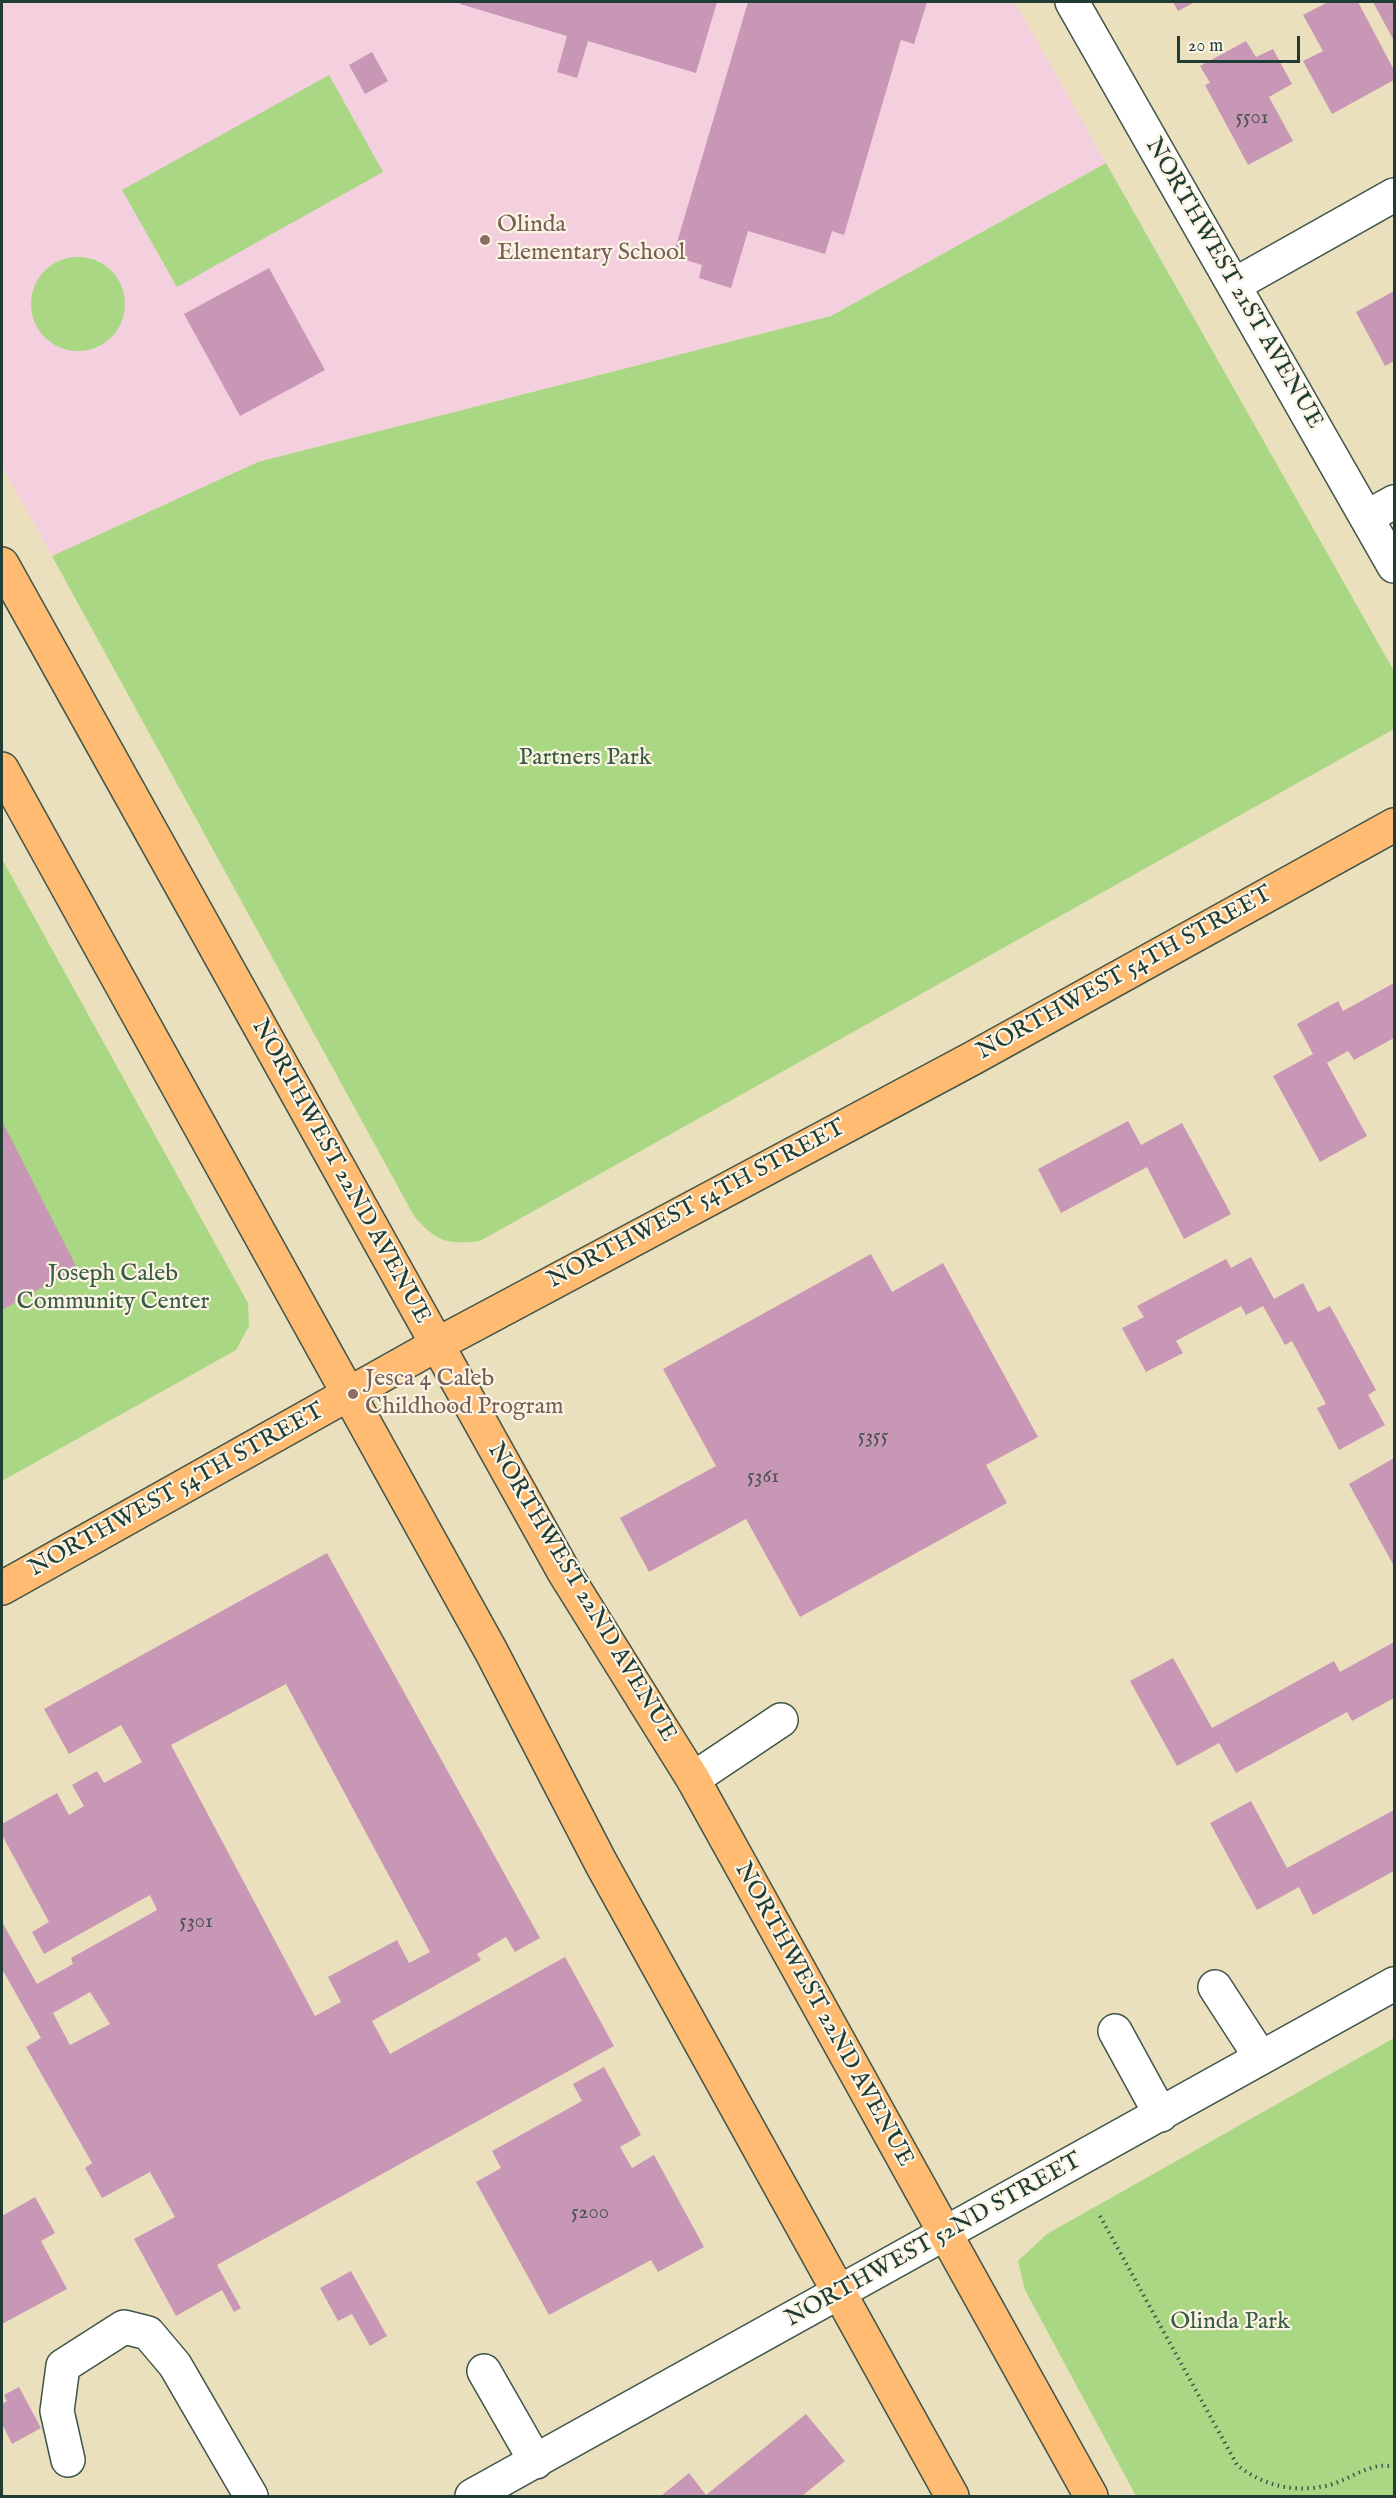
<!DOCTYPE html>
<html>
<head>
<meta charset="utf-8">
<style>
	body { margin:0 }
	#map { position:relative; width:1396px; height:2498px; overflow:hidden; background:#ebe0bd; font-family:"IM FELL English",serif }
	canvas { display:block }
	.frame { position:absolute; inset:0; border:3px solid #1f3d34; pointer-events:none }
	.scale { position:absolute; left:1177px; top:36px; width:123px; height:27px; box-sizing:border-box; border:3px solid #1f3d34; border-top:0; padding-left:8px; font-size:18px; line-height:21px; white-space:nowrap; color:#1f3d34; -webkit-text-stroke:4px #fcf5e5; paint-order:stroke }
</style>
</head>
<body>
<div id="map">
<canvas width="1396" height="2498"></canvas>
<div class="frame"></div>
<div class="scale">20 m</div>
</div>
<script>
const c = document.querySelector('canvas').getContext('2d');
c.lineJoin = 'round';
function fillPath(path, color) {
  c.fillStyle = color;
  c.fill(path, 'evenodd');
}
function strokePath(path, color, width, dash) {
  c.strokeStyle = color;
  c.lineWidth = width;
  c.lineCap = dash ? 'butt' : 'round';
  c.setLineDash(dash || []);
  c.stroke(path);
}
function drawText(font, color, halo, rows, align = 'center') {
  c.font = font + ' "IM FELL English",serif';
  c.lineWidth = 4.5;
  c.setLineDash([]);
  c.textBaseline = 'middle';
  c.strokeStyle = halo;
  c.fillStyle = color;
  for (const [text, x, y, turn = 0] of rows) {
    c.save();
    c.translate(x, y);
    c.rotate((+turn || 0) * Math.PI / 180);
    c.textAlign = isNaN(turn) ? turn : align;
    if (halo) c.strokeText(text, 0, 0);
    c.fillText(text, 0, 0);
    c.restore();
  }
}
fillPath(new Path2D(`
	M 2,2 L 1015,2 L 1106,163 L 831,316 L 258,462 L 52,556 L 2,466 Z`), '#f4cfde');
fillPath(new Path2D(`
	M 329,75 L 383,172 L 177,287 L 122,190 Z
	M 1106,163 L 1394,671 L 1394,729 L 480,1241 C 446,1245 436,1241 414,1216 L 52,556 L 258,462 L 831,316 Z
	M31 304a47 47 0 1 1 94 0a47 47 0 1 1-94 0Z
	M 2,859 L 248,1303 L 249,1326 L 236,1350 L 2,1481 Z
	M 1394,2038 L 1394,2496 L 1136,2496 L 1025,2290 L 1018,2261 L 1047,2234 Z`), '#aad784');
fillPath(new Path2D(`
	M 460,2 L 717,2 L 696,73 L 588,41 L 577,78 L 557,72 L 567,36 L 460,4 Z
	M 748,2 L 927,2 L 914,44 L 901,40 L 844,235 L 832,231 L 825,254 L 748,231 L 731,288 L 699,278 L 702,265 L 673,256 Z
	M 1173,2 L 1195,2 L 1178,11 Z
	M 1328,2 L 1358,2 L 1394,70 L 1394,80 L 1332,114 L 1303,61 L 1323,51 L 1303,15 Z
	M 1373,2 L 1394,2 L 1394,41 Z
	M 1246,41 L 1256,57 L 1273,49 L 1292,84 L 1269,97 L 1293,141 L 1248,165 L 1205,85 L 1210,83 L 1200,66 Z
	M 372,52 L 388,81 L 365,94 L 349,65 Z
	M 269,268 L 325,370 L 240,416 L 184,314 Z
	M 1394,291 L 1394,361 L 1385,366 L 1356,312 Z
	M 1394,983 L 1394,1038 L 1354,1060 L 1348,1051 L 1327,1063 L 1367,1136 L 1320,1162 L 1273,1076 L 1313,1054 L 1297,1024 L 1338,1001 L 1343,1011 Z
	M 2,1121 L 77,1268 L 2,1310 Z
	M 1128,1121 L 1141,1145 L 1182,1123 L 1231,1214 L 1184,1239 L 1147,1167 L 1061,1213 L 1038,1169 Z
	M 871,1254 L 892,1292 L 943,1263 L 1038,1437 L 986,1465 L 1007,1503 L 800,1617 L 746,1519 L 649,1572 L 620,1518 L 716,1466 L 663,1369 Z
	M 1251,1257 L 1274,1299 L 1303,1283 L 1318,1312 L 1330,1306 L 1376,1390 L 1368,1395 L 1385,1425 L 1339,1450 L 1317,1408 L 1326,1404 L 1292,1341 L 1285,1345 L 1263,1306 L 1246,1315 L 1241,1306 L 1176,1341 L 1183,1353 L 1146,1372 L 1122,1328 L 1144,1317 L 1137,1306 L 1226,1259 L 1231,1268 Z
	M 1394,1458 L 1394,1566 L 1349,1484 Z
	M 327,1553 L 540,1938 L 515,1952 L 506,1937 L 477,1954 L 481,1960 L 372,2021 L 390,2054 L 565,1957 L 614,2046 L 217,2265 L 241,2308 L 234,2312 L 222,2290 L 176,2316 L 134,2239 L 175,2217 L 150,2172 L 102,2198 L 85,2168 L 92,2163 L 26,2047 L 41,2038 L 2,1969 L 2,1922 L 37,1984 L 73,1964 L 71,1958 L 157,1910 L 150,1895 L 44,1954 L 32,1932 L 49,1922 L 2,1835 L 2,1824 L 57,1793 L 69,1815 L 84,1806 L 72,1785 L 97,1771 L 104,1783 L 142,1762 L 121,1725 L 69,1754 L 44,1709 ZM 286,1684 L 430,1952 L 409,1963 L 397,1940 L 328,1977 L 341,2002 L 315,2016 L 171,1745 ZM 90,1992 L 110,2024 L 70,2045 L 53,2013 Z
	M 1394,1642 L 1394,1698 L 1352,1721 L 1347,1712 L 1236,1773 L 1219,1743 L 1177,1766 L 1130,1681 L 1173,1658 L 1212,1728 L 1334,1661 L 1340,1672 Z
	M 1251,1801 L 1287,1868 L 1394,1810 L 1394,1871 L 1313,1915 L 1299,1887 L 1257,1910 L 1210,1823 Z
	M 604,2067 L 641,2135 L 620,2147 L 632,2168 L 654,2155 L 704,2247 L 658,2272 L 651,2260 L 549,2315 L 476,2182 L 501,2168 L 492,2151 L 582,2101 L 573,2084 Z
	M 35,2197 L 55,2233 L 41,2241 L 67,2289 L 2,2324 L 2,2216 Z
	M 351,2271 L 387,2336 L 370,2346 L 352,2314 L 338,2321 L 320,2288 Z
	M 19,2387 L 41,2428 L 12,2444 L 2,2424 L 2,2404 L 7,2401 L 4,2395 Z
	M 806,2414 L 845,2461 L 802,2496 L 661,2496 L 689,2473 L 706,2495 Z`), '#c997b6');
const minor = new Path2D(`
	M 1072,2 L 1394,566
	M 1234,285 L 1394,195
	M 1367,517 L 1394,502
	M 693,1779 L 781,1720
	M 1215,1987 L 1261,2058
	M 1115,2031 L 1161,2115
	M 484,2371 L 536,2462
	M 68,2460 L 57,2411 L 63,2366 L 124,2327 L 148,2333 L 175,2365 L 251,2496
	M 472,2496 L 1394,1984`);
const major = new Path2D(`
	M 2,564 L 564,1572 L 693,1779 L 1091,2496
	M 2,769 L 491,1651 L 601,1863 L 952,2496
	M 2,1588 L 436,1345 L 973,1058 L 1394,825`);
strokePath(minor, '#3e5549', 36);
strokePath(major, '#3e5549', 36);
strokePath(new Path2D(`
	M 1100,2216 L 1237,2465 C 1262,2485 1293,2493 1325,2486 C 1348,2482 1371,2460 1394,2467`), '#3e5549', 4, [1.5, 4.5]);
strokePath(minor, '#fff', 33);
strokePath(major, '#ffbb71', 33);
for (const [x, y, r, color] of [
	[485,240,6,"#8d6e63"],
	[353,1394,6,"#8d6e63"]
]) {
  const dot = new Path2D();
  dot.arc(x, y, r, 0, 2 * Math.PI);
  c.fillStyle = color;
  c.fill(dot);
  strokePath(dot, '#fcf5e5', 2);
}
drawText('21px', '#4a5454', null, [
	["5501",1252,119],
	["5355",873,1438],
	["5361",763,1478],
	["5301",196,1923],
	["5200",590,2214]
]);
drawText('24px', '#785e54', '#fcf5e5', [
	["Olinda",497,226],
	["Elementary School",497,254],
	["Jesca 4 Caleb",365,1380],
	["Childhood Program",365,1408]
], 'left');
drawText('24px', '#1f3d34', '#fcf5e5', [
	["NORTHWEST 21ST AVENUE",1233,284,60],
	["NORTHWEST 54TH STREET",1125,974,-29],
	["NORTHWEST 22ND AVENUE",340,1172,61],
	["NORTHWEST 54TH STREET",697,1205,-28],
	["NORTHWEST 54TH STREET",177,1491,-29],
	["NORTHWEST 22ND AVENUE",581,1593,59],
	["NORTHWEST 22ND AVENUE",823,2015,61],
	["NORTHWEST 52ND STREET",934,2241,-29]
]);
drawText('24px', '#3b5c44', '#fcf5e5', [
	["Partners Park",585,759],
	["Joseph Caleb",113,1275],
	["Community Center",113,1303],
	["Olinda Park",1230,2323]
]);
</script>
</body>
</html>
